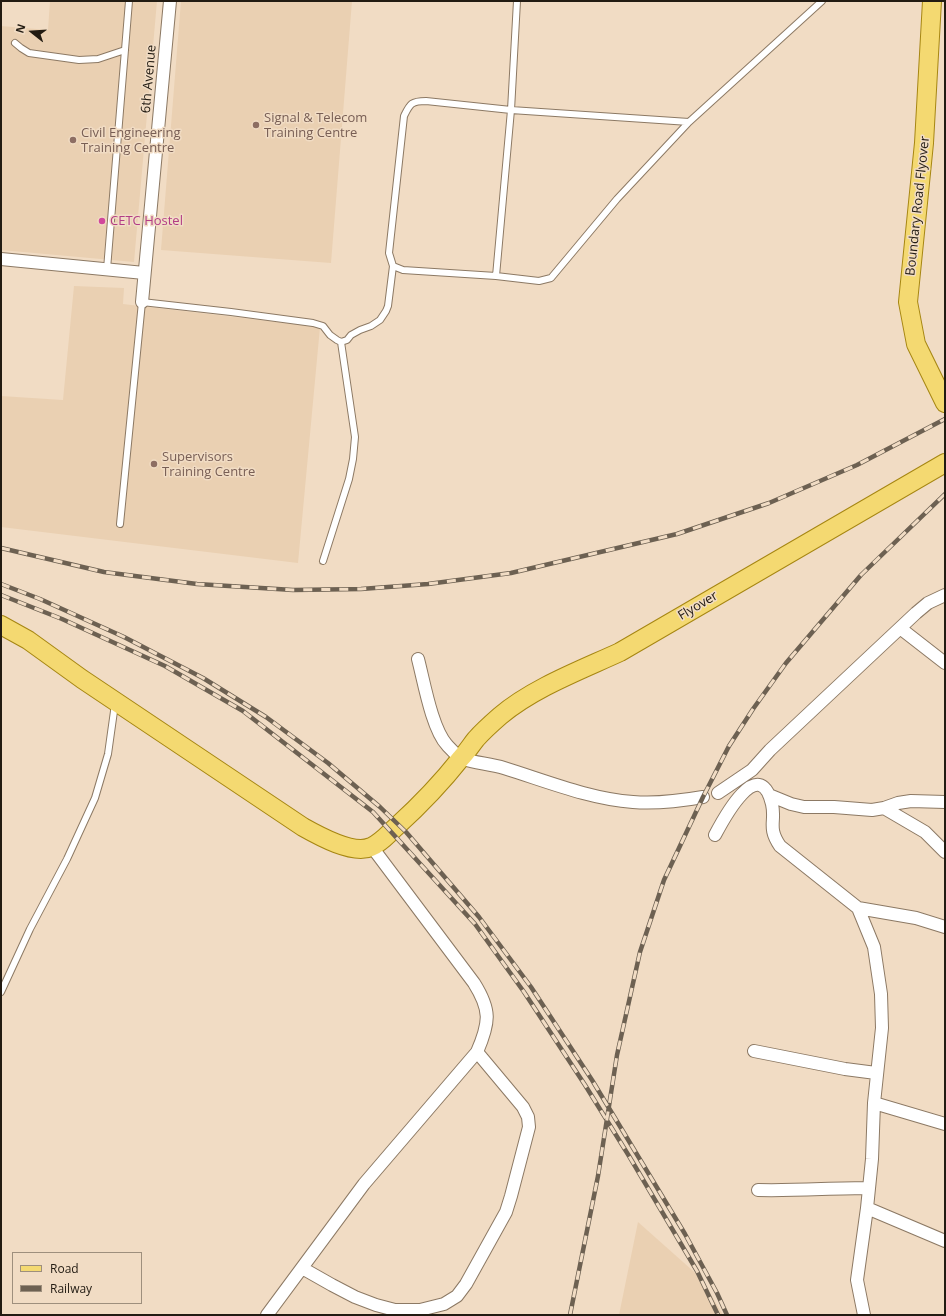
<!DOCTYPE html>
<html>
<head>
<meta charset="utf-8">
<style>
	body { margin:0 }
	#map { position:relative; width:946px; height:1316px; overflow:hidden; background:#f1dcc4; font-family:"Open Sans",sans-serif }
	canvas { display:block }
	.frame { position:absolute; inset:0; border:2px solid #221b12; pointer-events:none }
	.legend { position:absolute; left:12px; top:1252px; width:130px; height:52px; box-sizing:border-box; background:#f1dcc4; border:1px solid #9e8f7d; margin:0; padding:5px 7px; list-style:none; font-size:12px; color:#221b12 }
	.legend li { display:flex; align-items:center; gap:8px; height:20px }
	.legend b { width:20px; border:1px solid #9e8f7d }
	.north { position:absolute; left:12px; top:12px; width:40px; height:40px; -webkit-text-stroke:3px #f1dcc4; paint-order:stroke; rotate:287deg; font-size:11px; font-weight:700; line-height:16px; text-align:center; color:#221b12 }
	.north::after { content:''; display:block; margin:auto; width:14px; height:18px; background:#221b12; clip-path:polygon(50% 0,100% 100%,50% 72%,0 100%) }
</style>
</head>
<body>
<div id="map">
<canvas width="946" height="1316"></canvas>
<div class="frame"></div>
<ul class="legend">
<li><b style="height:5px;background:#f4d971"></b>Road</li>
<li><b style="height:5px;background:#6d6152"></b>Railway</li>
</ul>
<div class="north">N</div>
</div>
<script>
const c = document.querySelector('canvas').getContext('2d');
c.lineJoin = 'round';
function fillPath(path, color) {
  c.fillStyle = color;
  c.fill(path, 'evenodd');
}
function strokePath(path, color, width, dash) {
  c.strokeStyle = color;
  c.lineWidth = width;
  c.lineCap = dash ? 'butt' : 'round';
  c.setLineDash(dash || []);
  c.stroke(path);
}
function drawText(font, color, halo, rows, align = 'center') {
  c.font = font + ' "Open Sans",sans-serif';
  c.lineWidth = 3;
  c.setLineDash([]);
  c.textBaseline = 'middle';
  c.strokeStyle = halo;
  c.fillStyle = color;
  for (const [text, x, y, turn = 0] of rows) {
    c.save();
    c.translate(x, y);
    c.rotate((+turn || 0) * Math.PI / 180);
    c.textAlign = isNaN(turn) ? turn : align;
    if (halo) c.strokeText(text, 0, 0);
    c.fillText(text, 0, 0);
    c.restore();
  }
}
fillPath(new Path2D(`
	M 50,1 L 157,1 L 134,262 L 1,250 L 1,26 L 48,30 Z
	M 181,1 L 352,1 L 331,263 L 161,250 Z
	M 74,286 L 124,288 L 123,304 L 320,327 L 298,563 L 1,527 L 1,396 L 63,400 Z
	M 638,1222 L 701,1278 L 723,1315 L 619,1315 Z`), '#ead0b2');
const lane = new Path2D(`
	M 517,1 L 511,110 L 426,101 C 411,101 410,104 404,116 L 389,253 L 393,266 L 403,270 L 496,276 L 539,281 L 551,278 L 617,199 L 689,122
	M 15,43 L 21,48 L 29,53 L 79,60 L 98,59 L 125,50
	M 107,269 L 129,1
	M 496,276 L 511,110 L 689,122 L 822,1
	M 120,524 L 142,302 L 231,312 L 313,323 L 323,326 L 330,335 L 337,340 L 341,342 L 347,340 L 351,335 L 360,330 L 371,326 L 380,320 L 386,311 L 388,306 L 393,266
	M 323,561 L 349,479 L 353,459 L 355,437 L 341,342
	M 1,992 L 30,929 L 67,859 L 95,798 L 108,754 L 115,704`);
const street = new Path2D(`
	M 1,259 L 144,273
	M 142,302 L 170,1
	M 900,628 L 945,663
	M 418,659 C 424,682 432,729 447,745 C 451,749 457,757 463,759 C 476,763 491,764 504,768 C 546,781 590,799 633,802 C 657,804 680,801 703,797
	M 718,793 L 752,770 L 770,750 L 916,613 L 928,603 L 945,595
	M 769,795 L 791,804 L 804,807 L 834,807 L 872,810 L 884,808 L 898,803 L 911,801 L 945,802
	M 884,808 L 925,832 L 945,852
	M 715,835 C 724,818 759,753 772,804 C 776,822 767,827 780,846 L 858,908 L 874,947 L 881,994 L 882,1028 L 874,1103 L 872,1159 L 867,1208 L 857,1280 L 864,1315
	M 858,908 L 916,918 L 945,927
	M 754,1051 L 845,1069 L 876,1073
	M 874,1103 L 945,1124
	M 758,1190 C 795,1191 832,1188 869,1188
	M 867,1208 L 945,1241
	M 302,1268 L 332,1285 L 355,1297 L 376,1305 L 395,1310 L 420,1310 L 444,1304 L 457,1296 L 466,1284 L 506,1212 L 511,1196 L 529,1127 L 528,1117 L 523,1107 L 477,1052
	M 267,1315 L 364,1184 L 477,1052 C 490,1022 491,1010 474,983 L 372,847`);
const primary = new Path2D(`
	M 932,1 L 924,143 L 908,302 L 916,344 L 945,403
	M 1,625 L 28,640 L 82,679 L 303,827 C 319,836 353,855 371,847 C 381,843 389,833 397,826 C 419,806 442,782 461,758 C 467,752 471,745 476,739 C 483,731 492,723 500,716 C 533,688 581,670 620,652 L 945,463`);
strokePath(lane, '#8c7964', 8);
strokePath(street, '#8c7964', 14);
strokePath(primary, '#a68612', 20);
strokePath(lane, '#fff', 6);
strokePath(street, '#fff', 12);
strokePath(primary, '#f4d971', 18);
const rail = new Path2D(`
	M 1,548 L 104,572 L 197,584 L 293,590 L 361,589 L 428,584 L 511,573 L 677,534 L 769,503 L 857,465 L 945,419
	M 1,584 L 40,599 L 124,637 L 203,678 L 266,717 L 328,763 L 380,807 L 406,832 L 479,917 L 531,987 L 592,1080 L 685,1234 L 717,1293 L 727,1315
	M 1,595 L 62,619 L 165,666 L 243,711 L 373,812 L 475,924 L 524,992 L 585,1085 L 629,1156 L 697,1271 L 718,1315
	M 570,1315 L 598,1176 L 617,1055 L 640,952 L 664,880 L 703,797 L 729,746 L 753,709 L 786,663 L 861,575 L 945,494`);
strokePath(rail, '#6d6152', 4.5);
strokePath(rail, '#f1dcc4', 3, [9]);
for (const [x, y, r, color] of [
	[256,125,4,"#8d6e63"],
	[73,140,4,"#8d6e63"],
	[102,221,4,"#d1479c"],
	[154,464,4,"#8d6e63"]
]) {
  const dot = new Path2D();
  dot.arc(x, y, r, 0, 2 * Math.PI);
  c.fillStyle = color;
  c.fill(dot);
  strokePath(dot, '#f1dcc4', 1.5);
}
drawText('13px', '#221b12', '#f1dcc4', [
	["6th Avenue",149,79,-85],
	["Boundary Road Flyover",918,206,-84],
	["Flyover",698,606,-31]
]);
drawText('13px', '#785e54', '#f1dcc4', [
	["Signal & Telecom",264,118],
	["Training Centre",264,133],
	["Civil Engineering",81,133],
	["Training Centre",81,148],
	["Supervisors",162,457],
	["Training Centre",162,472]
], 'left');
drawText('13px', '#b23c85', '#f1dcc4', [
	["CETC Hostel",110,221]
], 'left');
</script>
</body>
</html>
